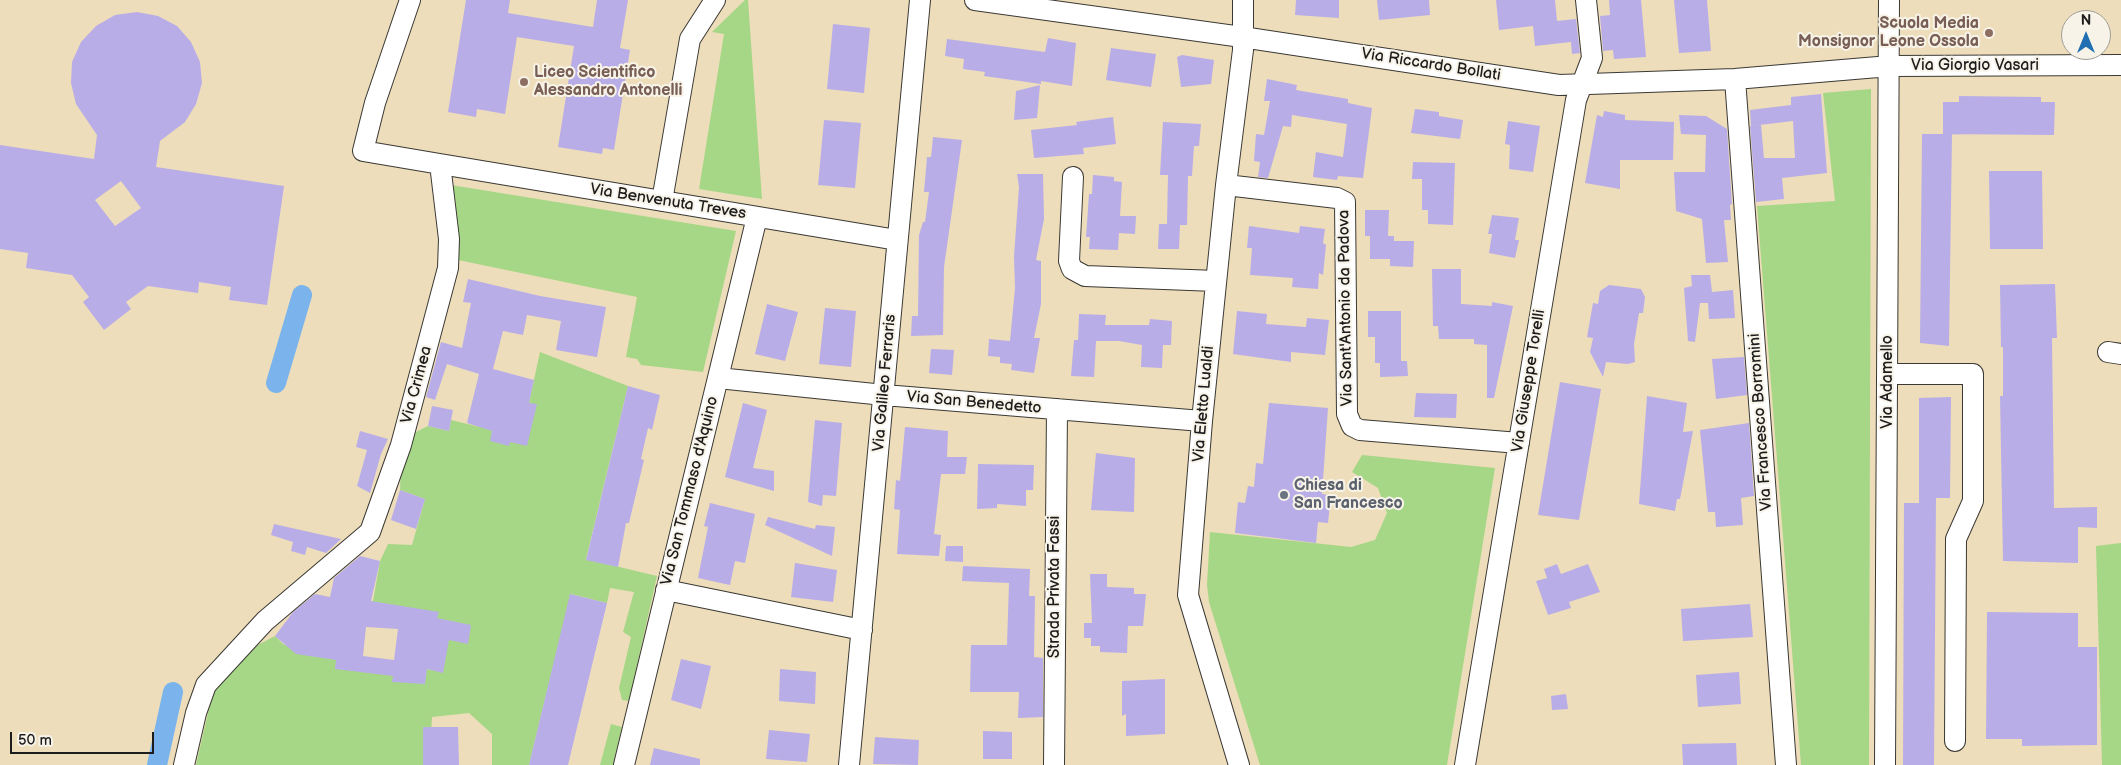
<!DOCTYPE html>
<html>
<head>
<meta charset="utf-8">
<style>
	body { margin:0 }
	#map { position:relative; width:2121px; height:765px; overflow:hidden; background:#edddba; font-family:"Balsamiq Sans",sans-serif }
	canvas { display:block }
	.north { position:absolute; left:2061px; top:10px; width:50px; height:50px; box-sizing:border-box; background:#f7f3e8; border:1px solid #9f9d96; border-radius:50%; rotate:0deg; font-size:14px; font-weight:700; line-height:20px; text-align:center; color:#1c1c1c }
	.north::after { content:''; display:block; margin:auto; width:18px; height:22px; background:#1f6fb2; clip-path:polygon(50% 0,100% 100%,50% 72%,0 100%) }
	.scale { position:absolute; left:10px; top:732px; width:144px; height:22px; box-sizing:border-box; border:2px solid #1c1c1c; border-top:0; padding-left:6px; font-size:15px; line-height:18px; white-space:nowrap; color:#1c1c1c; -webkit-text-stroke:4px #f7f3e8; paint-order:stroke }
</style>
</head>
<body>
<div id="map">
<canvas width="2121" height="765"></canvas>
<div class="north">N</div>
<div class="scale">50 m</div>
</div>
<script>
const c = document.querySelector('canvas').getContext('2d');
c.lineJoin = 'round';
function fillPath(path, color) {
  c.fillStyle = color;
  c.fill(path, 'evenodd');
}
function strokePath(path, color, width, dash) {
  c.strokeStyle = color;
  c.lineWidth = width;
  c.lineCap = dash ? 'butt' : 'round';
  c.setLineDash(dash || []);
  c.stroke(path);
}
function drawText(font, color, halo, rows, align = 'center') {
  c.font = font + ' "Balsamiq Sans",sans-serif';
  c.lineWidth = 4;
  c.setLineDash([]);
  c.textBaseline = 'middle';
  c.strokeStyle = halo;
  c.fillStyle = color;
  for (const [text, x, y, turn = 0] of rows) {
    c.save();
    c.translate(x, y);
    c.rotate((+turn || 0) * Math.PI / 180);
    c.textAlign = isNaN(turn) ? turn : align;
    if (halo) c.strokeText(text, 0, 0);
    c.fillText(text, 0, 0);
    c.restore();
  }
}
fillPath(new Path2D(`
	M 745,0 L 748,0 L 762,199 L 699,189 L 724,34 L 712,32 Z
	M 1871,89 L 1869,765 L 1801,765 L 1757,206 L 1835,201 L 1823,93 Z
	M 451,185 L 736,231 L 703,372 L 641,365 L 637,359 L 626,357 L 637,297 L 458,260 Z
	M 540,352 L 628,386 L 586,559 L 657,576 L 629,701 L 622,700 L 619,688 L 631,637 L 623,632 L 634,592 L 610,588 L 607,603 L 571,594 L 529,765 L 492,765 L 492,734 L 469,713 L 432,717 L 429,765 L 196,765 L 213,691 L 250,649 L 275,636 L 283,644 L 315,657 L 336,656 L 432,670 L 437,618 L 328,597 L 373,601 L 380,561 L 388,544 L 412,545 L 425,499 L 400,490 L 401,468 L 412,434 L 428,426 L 449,431 L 451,420 L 480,427 C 487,402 507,406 529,403 Z
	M 1362,455 L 1495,468 L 1447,765 L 1260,765 L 1209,602 L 1207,585 L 1210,532 L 1351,547 L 1375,540 L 1387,513 L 1378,488 L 1352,472 Z
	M 2121,543 L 2121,765 L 2102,765 L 2096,546 Z
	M 611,724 L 622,727 L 613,765 L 600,765 Z`), '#a6d786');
strokePath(new Path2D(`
	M 276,383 L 302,295
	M 157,765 L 173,692`), '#7bb4ec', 20);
fillPath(new Path2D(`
	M 466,0 L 510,0 L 508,13 L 593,27 L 597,0 L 628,0 L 620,48 L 630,50 L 614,150 L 603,148 L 602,154 L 558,147 L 574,46 L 517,37 L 505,114 L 477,109 L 476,117 L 448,112 Z
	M 1296,0 L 1339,0 L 1339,18 L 1295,15 Z
	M 1377,0 L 1429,0 L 1430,15 L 1379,20 Z
	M 1496,0 L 1555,0 L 1557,21 L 1576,19 L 1580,53 L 1572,54 L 1571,42 L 1535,46 L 1533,26 L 1499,30 Z
	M 1609,0 L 1641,0 L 1646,57 L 1614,59 L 1613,50 L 1603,51 L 1600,16 L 1610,15 Z
	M 1674,0 L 1707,0 L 1711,51 L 1679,53 Z
	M 137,12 L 158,16 L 177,26 L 191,42 L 200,62 L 202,83 L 196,104 L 185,122 L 160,141 L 156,167 L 284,186 L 267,305 L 229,300 L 231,287 L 199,282 L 198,293 L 148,286 L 126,302 L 131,309 L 104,330 L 83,302 L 89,297 L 72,275 L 26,268 L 28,253 L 0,249 L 0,145 L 94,159 L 97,135 L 76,104 L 71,83 L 72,62 L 81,42 L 96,26 L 115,15 ZM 121,181 L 141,208 L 115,226 L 95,200 Z
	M 833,24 L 870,28 L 864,93 L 827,89 Z
	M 1048,38 L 1076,43 L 1072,86 L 1041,81 L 1041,84 L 984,76 L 985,72 L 963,69 L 964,59 L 945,56 L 947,39 L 1045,52 Z
	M 1111,48 L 1156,54 L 1151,87 L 1106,80 Z
	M 1182,55 L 1214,60 L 1211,84 L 1181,87 L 1177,57 Z
	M 1267,79 L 1297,85 L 1296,90 L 1348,99 L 1348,103 L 1372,108 L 1363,178 L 1338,176 L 1337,180 L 1313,177 L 1316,152 L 1343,157 L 1347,124 L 1292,115 L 1291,127 L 1283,126 L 1268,178 L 1258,177 L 1260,162 L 1254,161 L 1256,134 L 1264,135 L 1270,101 L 1264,101 Z
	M 1040,85 L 1037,118 L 1014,120 L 1016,91 Z
	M 1821,94 L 1827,173 L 1782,178 L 1784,199 L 1756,202 L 1750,126 L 1761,125 L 1764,158 L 1795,158 L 1793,121 L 1751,126 L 1750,110 L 1791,105 L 1791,97 Z
	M 1959,96 L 2041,97 L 2041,102 L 2055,102 L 2054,135 L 1943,134 L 1943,102 L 1959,102 Z
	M 1415,109 L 1439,112 L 1439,116 L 1463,120 L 1460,139 L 1411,133 Z
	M 1604,111 L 1625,115 L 1625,120 L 1674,122 L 1673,160 L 1620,160 L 1620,189 L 1585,183 L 1597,115 L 1603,117 Z
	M 1679,115 L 1706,116 L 1727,129 L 1732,204 L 1730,205 L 1731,220 L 1724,220 L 1728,262 L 1706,263 L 1702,219 L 1676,211 L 1674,172 L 1705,172 L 1706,135 L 1681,134 Z
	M 1113,117 L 1116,144 L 1083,148 L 1084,154 L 1034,158 L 1031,130 L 1077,125 L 1076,122 Z
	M 824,120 L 861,123 L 855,188 L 818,185 Z
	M 1508,121 L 1540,126 L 1533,172 L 1509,169 L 1510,145 L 1505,144 Z
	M 1163,122 L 1201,124 L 1199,146 L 1194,146 L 1192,176 L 1188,176 L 1187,225 L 1180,225 L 1179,249 L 1158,249 L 1159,224 L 1167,224 L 1168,175 L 1160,175 Z
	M 1922,134 L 1952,134 L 1949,346 L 1920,343 Z
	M 933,137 L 962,140 L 944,267 L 943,335 L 911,336 L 912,316 L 918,316 L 919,235 L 923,222 L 925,222 L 929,192 L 924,192 L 927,157 L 931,157 Z
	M 1413,162 L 1455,163 L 1453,225 L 1428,224 L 1428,210 L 1422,210 L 1422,179 L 1412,179 Z
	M 1989,171 L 2042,171 L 2043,249 L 1990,249 Z
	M 1017,174 L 1043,174 L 1044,219 L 1036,260 L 1041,261 L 1041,304 L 1034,338 L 1040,338 L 1034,373 L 1011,370 L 1012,364 L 1000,363 L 1000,357 L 988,356 L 989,339 L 1010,341 L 1015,288 L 1014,256 L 1019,187 Z
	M 1093,175 L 1114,177 L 1114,181 L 1122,182 L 1120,216 L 1136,216 L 1135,234 L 1119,233 L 1118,250 L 1089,249 L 1090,237 L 1086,237 L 1089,194 L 1092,194 Z
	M 1365,210 L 1389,210 L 1388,236 L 1394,236 L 1394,241 L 1414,241 L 1413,267 L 1390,266 L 1390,259 L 1370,259 L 1370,236 L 1365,236 Z
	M 1492,215 L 1519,218 L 1515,240 L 1519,240 L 1515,258 L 1489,253 L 1492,234 L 1488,234 Z
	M 1249,226 L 1299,233 L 1300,226 L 1325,229 L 1323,243 L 1326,245 L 1323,275 L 1319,273 L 1318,289 L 1292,287 L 1293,278 L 1250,275 L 1252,248 L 1247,248 Z
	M 1432,269 L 1461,269 L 1461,304 L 1492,306 L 1492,302 L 1513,306 L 1494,398 L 1487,398 L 1487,345 L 1474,344 L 1474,339 L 1439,339 L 1438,326 L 1433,326 Z
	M 1691,275 L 1710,275 L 1712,292 L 1733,290 L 1735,318 L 1709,319 L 1708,303 L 1700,303 L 1695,342 L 1688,341 L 1684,288 L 1692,286 Z
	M 468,279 L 540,296 L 606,307 L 597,357 L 556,350 L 561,321 L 527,315 L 523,335 L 503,331 L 493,369 L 534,380 L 529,403 L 537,404 L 527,446 L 510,442 L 509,446 L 490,441 L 492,431 L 467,423 L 479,374 L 447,364 L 435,400 L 426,397 L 441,342 L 462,348 L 471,303 L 463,302 Z
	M 2055,284 L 2057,338 L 2052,338 L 2054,508 L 2097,507 L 2097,528 L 2078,527 L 2078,563 L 2003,561 L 2000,396 L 2003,396 L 2003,347 L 2001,347 L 2000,285 Z
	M 1609,285 L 1641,289 L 1645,297 L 1643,313 L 1639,313 L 1634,344 L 1635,362 L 1628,364 L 1606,362 L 1603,377 L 1590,352 L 1593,338 L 1587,337 L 1593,303 L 1598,304 L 1600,291 Z
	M 767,304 L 798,312 L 785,361 L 755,354 Z
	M 825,308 L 856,311 L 851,367 L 819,364 Z
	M 1237,311 L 1267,314 L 1266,324 L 1306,327 L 1307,318 L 1329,320 L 1325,355 L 1291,352 L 1291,362 L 1233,354 Z
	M 1368,311 L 1401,311 L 1401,361 L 1407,361 L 1408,376 L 1380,377 L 1380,363 L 1375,363 L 1375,337 L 1368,337 Z
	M 1079,314 L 1106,315 L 1105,325 L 1149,325 L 1150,319 L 1172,321 L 1171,345 L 1163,345 L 1162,368 L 1141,367 L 1142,345 L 1119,341 L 1096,341 L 1094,377 L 1071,376 L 1074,340 L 1078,340 Z
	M 931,349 L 954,350 L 952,375 L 929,373 Z
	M 1744,357 L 1747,395 L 1716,399 L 1712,359 Z
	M 1560,382 L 1601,389 L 1579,520 L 1538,515 Z
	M 628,386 L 660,395 L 652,430 L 648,428 L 641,459 L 644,460 L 629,523 L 626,523 L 618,567 L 586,560 Z
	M 1416,393 L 1457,394 L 1456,418 L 1414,417 Z
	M 1647,396 L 1687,403 L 1683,432 L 1693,431 L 1680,499 L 1677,499 L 1675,511 L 1639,504 Z
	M 1951,397 L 1950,498 L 1936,498 L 1934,765 L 1903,765 L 1904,503 L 1919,503 L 1919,398 Z
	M 743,403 L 767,410 L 753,468 L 774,471 L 774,491 L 725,477 Z
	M 1269,403 L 1328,408 L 1322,494 L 1331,495 L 1328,523 L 1318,522 L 1316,543 L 1235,533 L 1238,502 L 1245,503 L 1248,486 L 1254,487 L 1256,463 L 1263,464 Z
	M 432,406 L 453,410 L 449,431 L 428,426 Z
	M 815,420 L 842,423 L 836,496 L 823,495 L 822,506 L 808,502 Z
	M 1749,423 L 1754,496 L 1741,498 L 1743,525 L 1716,527 L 1715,512 L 1708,512 L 1700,430 Z
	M 905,427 L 948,431 L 947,457 L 967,457 L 965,474 L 941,474 L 934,534 L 941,535 L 939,556 L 897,554 L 900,510 L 894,509 L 896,480 L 900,481 Z
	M 360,431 L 388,439 L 381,454 L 370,493 L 357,486 L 367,450 L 356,447 Z
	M 1096,453 L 1135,458 L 1134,512 L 1091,510 Z
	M 978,464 L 1034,465 L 1033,490 L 1026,490 L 1026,506 L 997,504 L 997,508 L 977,509 Z
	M 400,490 L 425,499 L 416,529 L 391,520 Z
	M 710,503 L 755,514 L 745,563 L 735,561 L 730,585 L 698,578 L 708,527 L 704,526 Z
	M 768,517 L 815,529 L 816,525 L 835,527 L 832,556 L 765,525 Z
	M 274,524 L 296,529 L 341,539 L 326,553 L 307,547 L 305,555 L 291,551 L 293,542 L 271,535 Z
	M 946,546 L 963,546 L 963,562 L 945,561 Z
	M 360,556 L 380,561 L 371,601 L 439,612 L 437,618 L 471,625 L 468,644 L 449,640 L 443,673 L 427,669 L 425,684 L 392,682 L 393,676 L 335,669 L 336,660 L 296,654 L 275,636 L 293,612 L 315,594 L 330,597 L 334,578 ZM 366,627 L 398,629 L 394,660 L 363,656 Z
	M 795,563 L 837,570 L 833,602 L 791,597 Z
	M 1557,564 L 1561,574 L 1588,564 L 1600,592 L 1569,602 L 1571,608 L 1548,615 L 1536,581 L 1547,578 L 1544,569 Z
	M 963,566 L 1030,569 L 1029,596 L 1035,596 L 1034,657 L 1043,658 L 1043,717 L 1018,718 L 1019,692 L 970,692 L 971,645 L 1007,645 L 1009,583 L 962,581 Z
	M 1090,574 L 1107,574 L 1107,587 L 1134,588 L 1134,594 L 1146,594 L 1143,626 L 1128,626 L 1127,653 L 1100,652 L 1100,646 L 1091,646 L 1091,638 L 1084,638 L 1084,623 L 1092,623 Z
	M 570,594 L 607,603 L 568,765 L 529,765 Z
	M 1750,604 L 1753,637 L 1683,641 L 1681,609 Z
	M 1987,612 L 2078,613 L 2078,647 L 2097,647 L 2097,745 L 2022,746 L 2022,739 L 1986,739 Z
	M 681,659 L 711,666 L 701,709 L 671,700 Z
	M 780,669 L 816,672 L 815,704 L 779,701 Z
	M 1739,672 L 1741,704 L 1698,707 L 1696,675 Z
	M 1165,679 L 1165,734 L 1126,736 L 1126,714 L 1122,716 L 1122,681 Z
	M 1566,694 L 1568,709 L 1552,710 L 1551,696 Z
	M 423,727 L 458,727 L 459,765 L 423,765 Z
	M 769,730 L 810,734 L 807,762 L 766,759 Z
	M 983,731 L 1012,732 L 1012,759 L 983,759 Z
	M 875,737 L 919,740 L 918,765 L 873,764 Z
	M 1736,743 L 1737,765 L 1683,765 L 1682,744 Z
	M 654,748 L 700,759 L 700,765 L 650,765 Z`), '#b9ade8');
const minor = new Path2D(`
	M 975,0 L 1242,37 L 1559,85 L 1735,79 L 1890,66 L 2121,65
	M 1735,79 L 1786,765
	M 440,164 L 897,240
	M 1073,177 L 1069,261 L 1072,269 L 1085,276 L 1216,281
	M 1226,185 L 1337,198 L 1345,202 L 1347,414 L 1352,426 L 1360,430 L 1519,443
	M 662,201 L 690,39 L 715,0
	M 2108,352 L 2121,354
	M 1888,374 L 1973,374 L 1973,501 L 1956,539 L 1955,741
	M 718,378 L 884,395 L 1202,421
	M 666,590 L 862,630
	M 184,765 L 196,713 L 206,685 L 265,621 L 370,532 L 401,445 L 448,268 L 449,239 L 440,164 L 363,151 L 375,103 L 410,0
	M 624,765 L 757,217
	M 849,765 L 920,0
	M 1054,765 L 1057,409
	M 1239,765 L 1188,595 L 1202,421 L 1226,185 L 1243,50 L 1243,0
	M 1465,765 L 1576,100 L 1592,58 L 1586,0
	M 1885,765 L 1889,0`);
strokePath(minor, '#3b3934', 22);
strokePath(minor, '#fff', 20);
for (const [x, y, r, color] of [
	[1989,33,5,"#8d6e63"],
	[524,82,5,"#8d6e63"],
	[1284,495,5,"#6b7280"]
]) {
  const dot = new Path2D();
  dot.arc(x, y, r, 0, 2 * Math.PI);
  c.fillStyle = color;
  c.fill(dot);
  strokePath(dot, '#f7f3e8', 2);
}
drawText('bold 16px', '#785e54', '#f7f3e8', [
	["Scuola Media",1979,24],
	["Monsignor Leone Ossola",1979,42],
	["Liceo Scientifico",534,73,"left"],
	["Alessandro Antonelli",534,91,"left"]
], 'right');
drawText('16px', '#1c1c1c', '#f7f3e8', [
	["Via Riccardo Bollati",1431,65,9],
	["Via Giorgio Vasari",1975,66],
	["Via Benvenuta Treves",668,202,9],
	["Via Sant'Antonio da Padova",1346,308,-91],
	["Via Giuseppe Torelli",1529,381,-81],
	["Via Adamello",1888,382,-90],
	["Via Galileo Ferraris",885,383,-85],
	["Via Crimea",417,385,-75],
	["Via San Benedetto",974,403,5],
	["Via Eletto Lualdi",1204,404,-85],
	["Via Francesco Borromini",1761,422,-94],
	["Via San Tommaso d'Aquino",690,491,-76],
	["Strada Privata Fassi",1055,587,-90]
]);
drawText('bold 16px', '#5b616d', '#f7f3e8', [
	["Chiesa di",1294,486],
	["San Francesco",1294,504]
], 'left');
</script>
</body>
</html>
